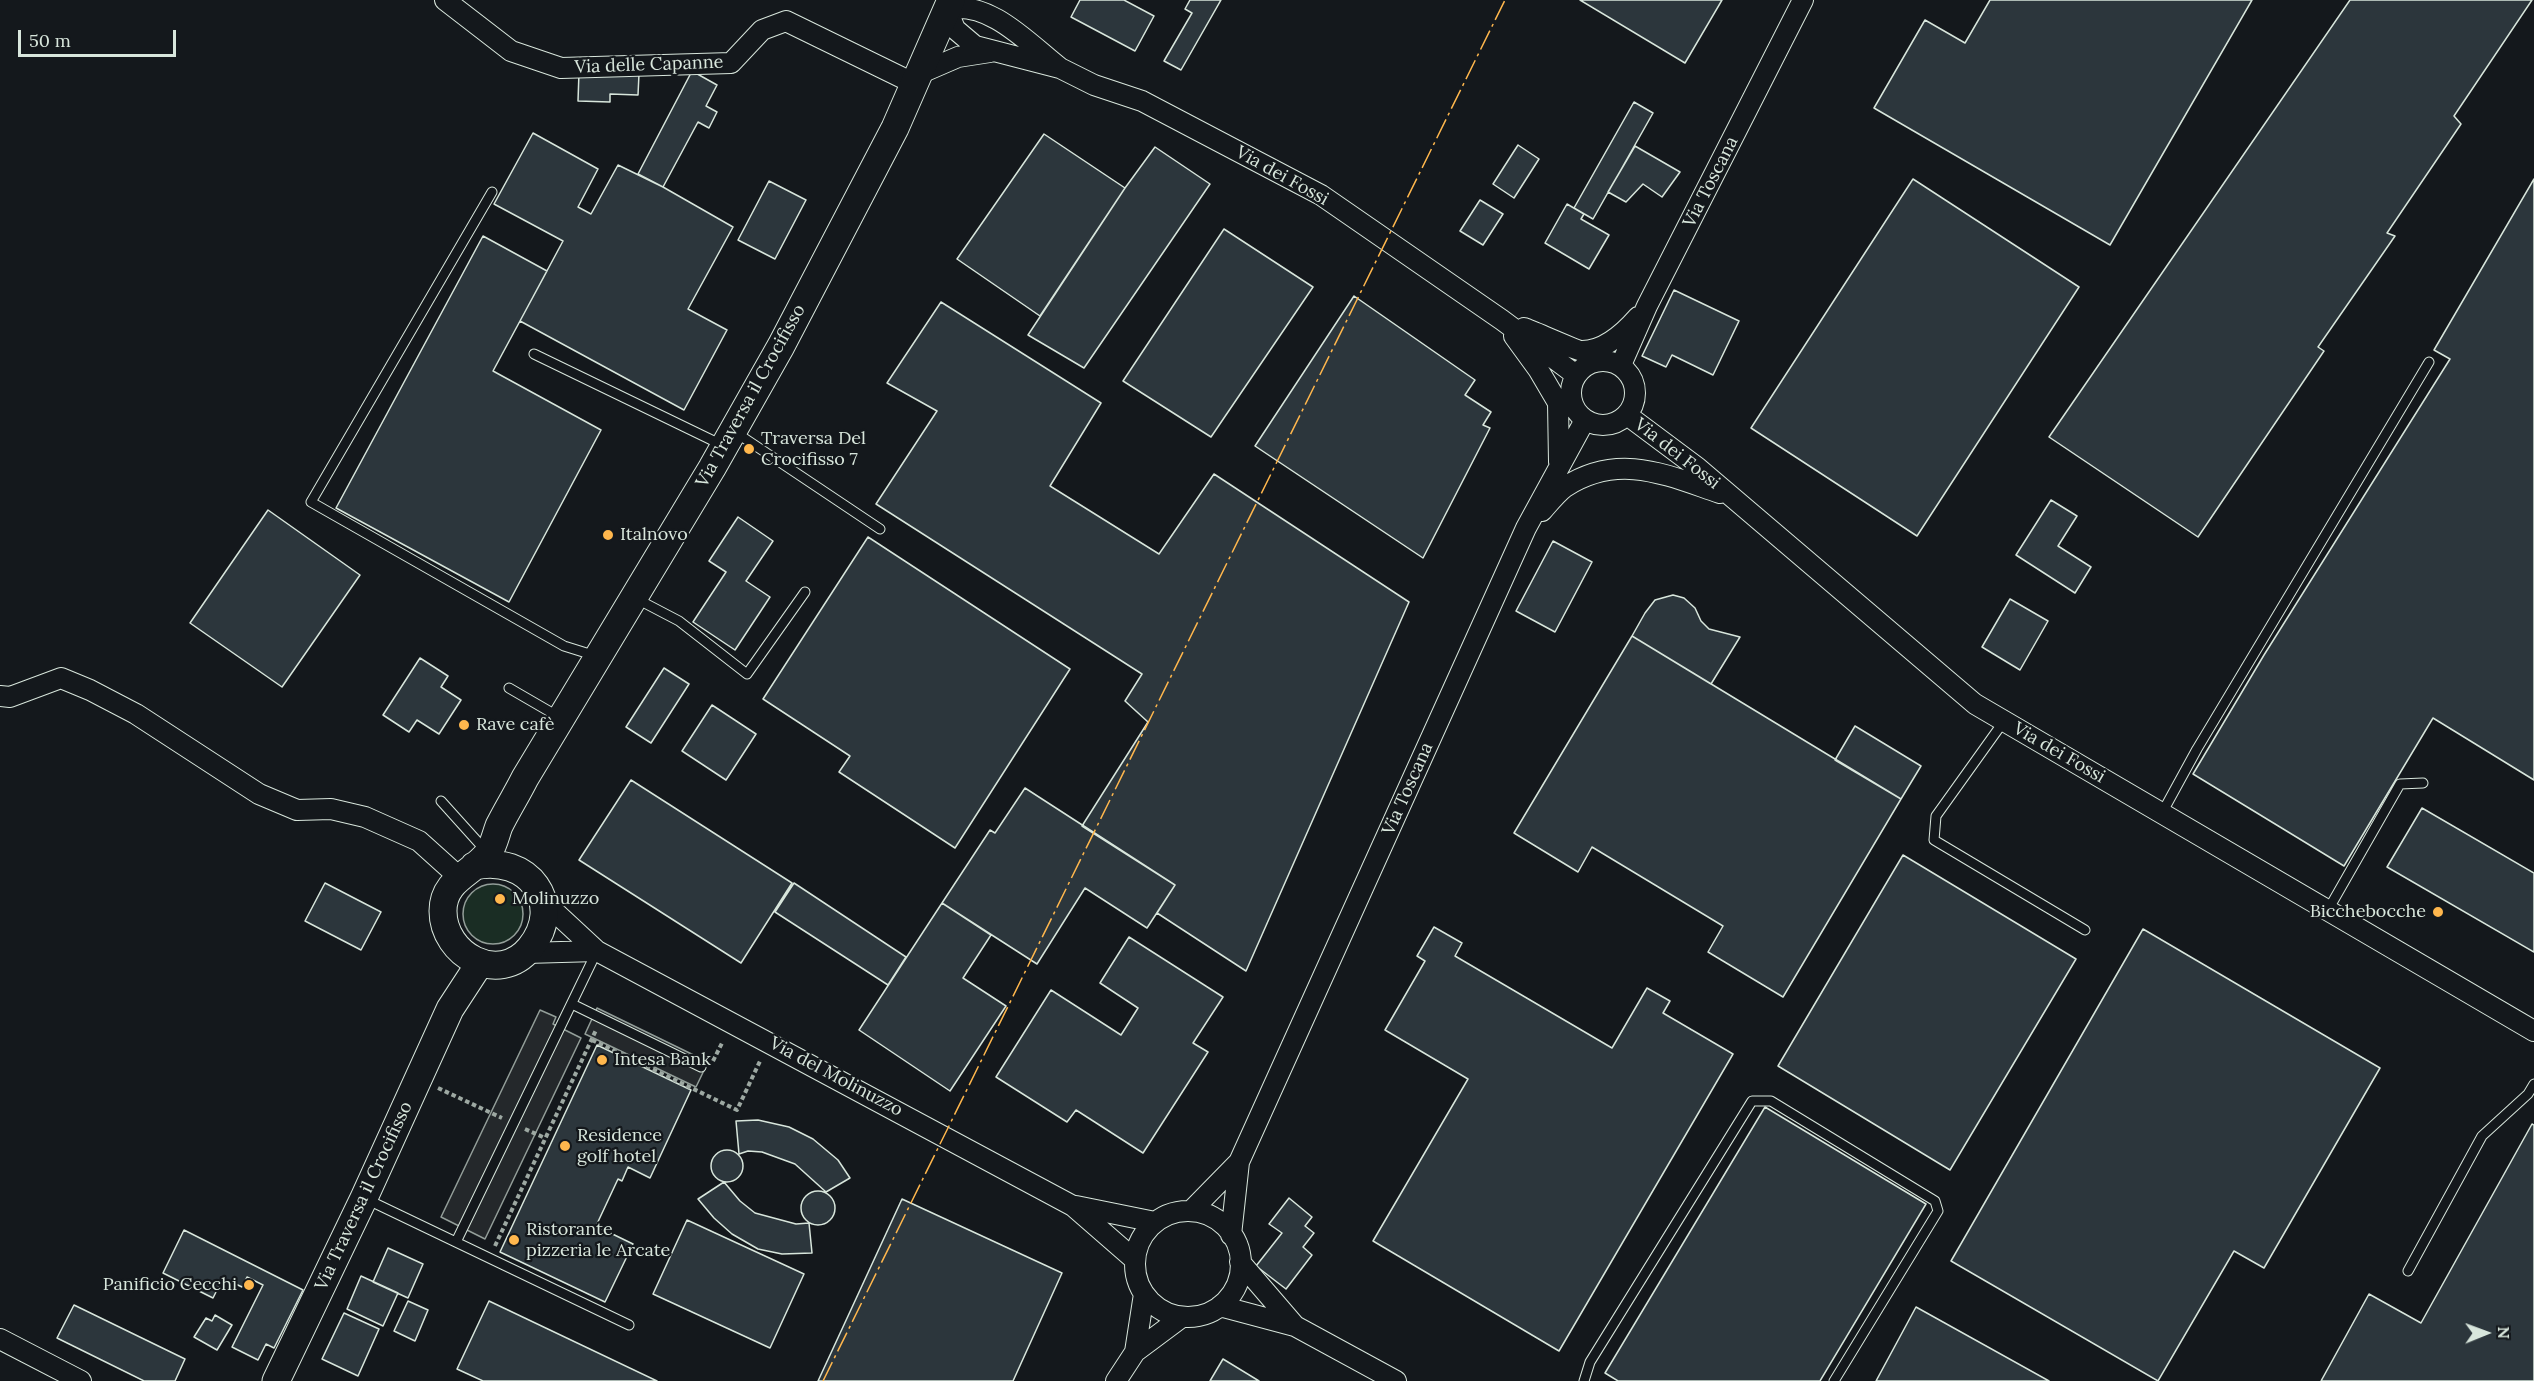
<!DOCTYPE html>
<html>
<head>
<meta charset="utf-8">
<style>
	body { margin:0 }
	#map { position:relative; width:2534px; height:1381px; overflow:hidden; background:#14181c; font-family:Lora,serif }
	canvas { display:block }
	.north { position:absolute; left:2456px; top:1303px; width:60px; height:60px; -webkit-text-stroke:4px #14181c; paint-order:stroke; rotate:89deg; font-size:16px; font-weight:700; line-height:24px; text-align:center; color:#d8e6dc }
	.north::after { content:''; display:block; margin:auto; width:21px; height:27px; background:#d8e6dc; clip-path:polygon(50% 0,100% 100%,50% 72%,0 100%) }
	.scale { position:absolute; left:18px; top:30px; width:158px; height:27px; box-sizing:border-box; border:3px solid #d8e6dc; border-top:0; padding-left:8px; font-size:18px; line-height:21px; white-space:nowrap; color:#d8e6dc; -webkit-text-stroke:4px #14181c; paint-order:stroke }
</style>
</head>
<body>
<div id="map">
<canvas width="2534" height="1381"></canvas>
<div class="north">N</div>
<div class="scale">50 m</div>
</div>
<script>
const c = document.querySelector('canvas').getContext('2d');
c.lineJoin = 'round';
function fillPath(path, color) {
  c.fillStyle = color;
  c.fill(path, 'evenodd');
}
function strokePath(path, color, width, dash) {
  c.strokeStyle = color;
  c.lineWidth = width;
  c.lineCap = dash ? 'butt' : 'round';
  c.setLineDash(dash || []);
  c.stroke(path);
}
function drawText(font, color, halo, rows, align = 'center') {
  c.font = font + ' Lora,serif';
  c.lineWidth = 4.5;
  c.setLineDash([]);
  c.textBaseline = 'middle';
  c.strokeStyle = halo;
  c.fillStyle = color;
  for (const [text, x, y, turn = 0] of rows) {
    c.save();
    c.translate(x, y);
    c.rotate((+turn || 0) * Math.PI / 180);
    c.textAlign = isNaN(turn) ? turn : align;
    if (halo) c.strokeText(text, 0, 0);
    c.fillText(text, 0, 0);
    c.restore();
  }
}
const green = new Path2D(`
	M463 914a30 30 0 1 1 60 0a30 30 0 1 1-60 0Z`);
fillPath(green, '#1a2d24');
strokePath(green, '#939e99', 1.5);
const parking = new Path2D(`
	M 597,1008 L 708,1062 L 696,1087 L 585,1034 Z
	M 540,1010 L 556,1017 L 553,1024 L 581,1038 L 485,1239 L 441,1217 Z`);
fillPath(parking, '#24282b');
strokePath(parking, '#939e99', 1.5);
const building = new Path2D(`
	M 1080,0 L 1124,0 L 1154,16 L 1135,51 L 1071,17 Z
	M 1190,0 L 1221,0 L 1181,70 L 1164,61 L 1192,13 L 1185,9 Z
	M 1580,0 L 1722,0 L 1685,63 Z
	M 1990,0 L 2252,0 L 2110,245 L 1874,108 L 1925,20 L 1965,43 Z
	M 2350,0 L 2532,0 L 2454,116 L 2461,124 L 2387,233 L 2395,236 L 2318,347 L 2324,351 L 2198,537 L 2049,437 Z
	M 692,71 L 717,85 L 706,106 L 717,112 L 709,128 L 698,122 L 663,187 L 638,174 Z
	M 579,72 L 639,74 L 638,95 L 610,94 L 610,102 L 578,101 Z
	M 1634,102 L 1653,113 L 1593,219 L 1574,208 Z
	M 533,133 L 598,169 L 578,207 L 591,214 L 618,165 L 663,187 L 733,227 L 688,309 L 727,330 L 684,410 L 520,321 L 563,241 L 494,204 Z
	M 1044,134 L 1125,188 L 1040,316 L 957,259 Z
	M 1518,145 L 1539,159 L 1514,198 L 1493,184 Z
	M 1635,146 L 1680,172 L 1662,197 L 1643,184 L 1626,202 L 1608,192 Z
	M 1155,147 L 1210,184 L 1084,368 L 1028,335 L 1125,188 Z
	M 1913,179 L 2079,287 L 1917,536 L 1751,428 Z
	M 2534,179 L 2534,780 L 2433,718 L 2344,866 L 2193,774 L 2264,655 L 2450,359 L 2434,350 Z
	M 769,181 L 806,200 L 775,259 L 738,240 Z
	M 1480,200 L 1503,214 L 1483,245 L 1460,231 Z
	M 1567,204 L 1584,214 L 1581,219 L 1609,235 L 1589,269 L 1545,243 Z
	M 1224,229 L 1313,287 L 1211,437 L 1123,381 Z
	M 483,236 L 547,271 L 493,371 L 601,430 L 509,602 L 336,508 Z
	M 1674,290 L 1739,321 L 1713,375 L 1672,355 L 1666,367 L 1642,356 Z
	M 1354,296 L 1475,380 L 1465,395 L 1491,412 L 1483,425 L 1490,428 L 1423,558 L 1255,446 Z
	M 941,302 L 1101,403 L 1050,486 L 1159,554 L 1214,474 L 1409,602 L 1246,971 L 1157,913 L 1175,885 L 1082,826 L 1148,722 L 1125,701 L 1142,674 L 876,504 L 937,411 L 887,383 Z
	M 2051,500 L 2077,516 L 2058,546 L 2091,567 L 2075,593 L 2016,555 Z
	M 268,510 L 360,575 L 282,687 L 190,623 Z
	M 738,517 L 773,541 L 746,581 L 770,597 L 735,650 L 693,622 L 726,572 L 709,561 Z
	M 868,537 L 1070,669 L 955,848 L 839,772 L 850,756 L 763,699 Z
	M 1553,541 L 1592,562 L 1555,632 L 1516,611 Z
	M 1673,595 L 1684,598 L 1695,608 L 1701,621 L 1709,629 L 1740,637 L 1711,684 L 1632,636 L 1645,613 L 1655,600 Z
	M 2010,599 L 2048,621 L 2020,670 L 1982,647 Z
	M 1632,636 L 1901,799 L 1783,997 L 1708,952 L 1723,926 L 1592,847 L 1578,872 L 1514,833 Z
	M 420,658 L 448,676 L 441,687 L 461,700 L 439,734 L 417,720 L 409,732 L 383,715 Z
	M 664,668 L 689,684 L 651,743 L 626,727 Z
	M 712,705 L 756,734 L 726,780 L 682,751 Z
	M 1855,726 L 1921,766 L 1901,799 L 1835,760 Z
	M 631,780 L 792,883 L 741,963 L 579,860 Z
	M 1025,788 L 1175,885 L 1147,928 L 1085,888 L 1037,964 L 942,903 L 990,830 L 995,833 Z
	M 2422,808 L 2534,873 L 2534,952 L 2387,867 Z
	M 1903,855 L 2076,959 L 1950,1170 L 1778,1066 Z
	M 325,883 L 381,912 L 361,950 L 305,921 Z
	M 794,883 L 906,957 L 888,985 L 775,912 Z
	M 942,903 L 991,935 L 963,978 L 1006,1006 L 950,1091 L 859,1030 Z
	M 1434,927 L 1462,943 L 1455,956 L 1612,1048 L 1647,988 L 1670,1001 L 1663,1013 L 1733,1054 L 1559,1351 L 1373,1241 L 1468,1079 L 1385,1030 L 1425,961 L 1417,956 Z
	M 2143,929 L 2380,1068 L 2264,1268 L 2234,1251 L 2158,1381 L 1951,1261 Z
	M 1129,937 L 1223,997 L 1193,1043 L 1208,1052 L 1143,1153 L 1076,1110 L 1067,1122 L 996,1077 L 1051,990 L 1121,1035 L 1138,1008 L 1100,983 Z
	M 597,1045 L 691,1090 L 650,1178 L 628,1167 L 622,1181 L 618,1179 L 596,1226 L 633,1244 L 605,1302 L 500,1252 Z
	M 1765,1107 L 1926,1204 L 1820,1381 L 1618,1381 L 1605,1373 Z
	M 758,1120 L 789,1127 L 813,1139 L 838,1160 L 850,1178 L 826,1192 L 795,1164 L 762,1152 L 748,1151 L 739,1154 L 736,1121 Z
	M 2532,1124 L 2534,1125 L 2534,1381 L 2321,1381 L 2369,1294 L 2421,1323 Z
	M711 1166a16 16 0 1 1 32 0a16 16 0 1 1-32 0Z
	M 724,1182 L 740,1201 L 755,1213 L 796,1224 L 809,1223 L 812,1253 L 782,1254 L 758,1249 L 732,1234 L 714,1218 L 698,1199 Z
	M801 1208a17 17 0 1 1 34 0a17 17 0 1 1-34 0Z
	M 1289,1198 L 1312,1217 L 1305,1226 L 1314,1233 L 1303,1247 L 1312,1255 L 1286,1289 L 1256,1266 L 1282,1233 L 1269,1224 Z
	M 902,1199 L 1062,1273 L 1013,1381 L 818,1381 Z
	M 687,1220 L 804,1274 L 770,1348 L 653,1294 Z
	M 184,1230 L 303,1290 L 274,1348 L 266,1344 L 258,1360 L 232,1347 L 263,1285 L 247,1277 L 242,1287 L 223,1278 L 213,1298 L 163,1273 Z
	M 388,1248 L 423,1264 L 408,1298 L 373,1282 Z
	M 361,1276 L 398,1293 L 383,1326 L 347,1309 Z
	M 408,1301 L 428,1310 L 415,1341 L 394,1331 Z
	M 489,1301 L 657,1381 L 483,1381 L 457,1369 Z
	M 74,1305 L 185,1359 L 175,1381 L 144,1381 L 57,1338 Z
	M 1916,1307 L 2049,1381 L 1876,1381 Z
	M 344,1313 L 379,1329 L 358,1376 L 322,1359 Z
	M 215,1315 L 232,1325 L 217,1350 L 194,1337 L 206,1318 L 212,1321 Z
	M 1223,1359 L 1259,1381 L 1210,1381 Z`);
fillPath(building, '#2c363c');
strokePath(building, '#d8e6dc', 1.5);
const lane = new Path2D(`
	M 492,192 L 311,502 L 564,646 L 596,656
	M 534,354 L 722,445
	M 735,432 L 880,529
	M 635,598 L 679,621 L 747,674 L 805,592
	M 509,688 L 559,717
	M 2004,721 L 1936,816 L 1934,840 L 2085,930
	M 441,801 L 486,851
	M 2162,813 L 2197,749 L 2429,362
	M 2328,910 L 2400,784 L 2423,783
	M 572,1004 L 701,1067
	M 366,1199 L 629,1325
	M 456,1242 L 597,951
	M 2408,1271 L 2482,1136 L 2528,1094 L 2534,1084
	M 1584,1381 L 1590,1362 L 1752,1101 L 1771,1101 L 1935,1201 L 1938,1211 L 1834,1381`);
const street = new Path2D(`
	M 445,0 L 511,51 L 561,68 L 731,63 L 762,30 L 786,21 L 915,84
	M 1060,68 C 1029,44 990,0 947,9 L 955,29 L 975,46 L 1060,68 L 1094,85 L 1142,101 L 1321,195 L 1502,320 L 1576,375
	M 921,73 L 958,57 L 990,52
	M 1524,328 C 1533,331 1577,351 1582,351 C 1604,351 1624,333 1638,317
	M 1514,336 L 1538,369 L 1558,403 L 1559,462
	M1571 393a32 32 0 1 1 64 0a32 32 0 1 1-64 0Z
	M 1621,365 L 1647,306 L 1803,0
	M 1627,415 L 1698,468 L 1975,704 L 2534,1031
	M 1542,511 C 1549,503 1557,493 1565,487 C 1619,452 1666,475 1720,493
	M 0,696 L 10,697 L 61,678 L 90,690 L 136,714 L 259,794 L 297,810 L 331,809 L 365,817 L 419,841 L 459,877
	M 542,900 L 597,951 L 1073,1206 L 1135,1260
	M 526,953 L 597,951
	M 1076,1206 L 1155,1222
	M 1191,1211 L 1239,1162
	M1135 1264a53 53 0 1 1 106 0a53 53 0 1 1-106 0Z
	M 1231,1235 L 1239,1162 L 1526,528 L 1585,420
	M 1240,1262 L 1295,1326
	M 1220,1306 L 1295,1326 L 1396,1381
	M 0,1339 L 81,1381
	M 1135,1352 L 1144,1294
	M 1116,1381 L 1135,1352 L 1182,1317`);
const secondary = new Path2D(`
	M 474,866 C 528,854 566,904 530,948 C 499,986 443,955 443,911 C 443,879 473,874 489,852 C 494,844 496,834 499,826 C 507,810 517,794 525,778 L 712,468 L 781,346 L 895,128 L 951,0
	M 276,1381 L 364,1198 L 450,1009 L 480,963`);
strokePath(lane, '#d8e6dc', 11);
strokePath(street, '#d8e6dc', 22);
strokePath(secondary, '#d8e6dc', 29);
strokePath(new Path2D(`
	M 592,1040 L 737,1110 L 761,1059
	M 713,1061 L 723,1041
	M 438,1088 L 502,1118
	M 525,1129 L 545,1138
	M 495,1246 L 596,1030`), '#9da8a2', 4, [4.5, 3]);
strokePath(lane, '#14181c', 9);
strokePath(street, '#14181c', 20);
strokePath(secondary, '#14181c', 27);
strokePath(new Path2D(`
	M 823,1381 L 1505,0`), '#ffb74d', 1.5, [21, 4.5, 3, 4.5]);
for (const [x, y, r, color] of [
	[749,449,6,"#ffb74d"],
	[608,535,6,"#ffb74d"],
	[464,725,6,"#ffb74d"],
	[500,899,6,"#ffb74d"],
	[2438,912,6,"#ffb74d"],
	[602,1060,6,"#ffb74d"],
	[565,1146,6,"#ffb74d"],
	[514,1240,6,"#ffb74d"],
	[249,1285,6,"#ffb74d"]
]) {
  const dot = new Path2D();
  dot.arc(x, y, r, 0, 2 * Math.PI);
  c.fillStyle = color;
  c.fill(dot);
  strokePath(dot, '#14181c', 2);
}
drawText('18px', '#d8e6dc', '#14181c', [
	["Via delle Capanne",649,65,-2],
	["Via dei Fossi",1282,176,29],
	["Via Toscana",1711,182,-63],
	["Via Traversa il Crocifisso",751,396,-61],
	["Via dei Fossi",1677,454,38],
	["Via dei Fossi",2059,753,30],
	["Via Toscana",1408,789,-66],
	["Via del Molinuzzo",836,1077,28],
	["Via Traversa il Crocifisso",364,1196,-65]
]);
drawText('18px', '#d8e6dc', '#14181c', [
	["Traversa Del",761,439],
	["Crocifisso 7",761,460],
	["Italnovo",620,535],
	["Rave cafè",476,725],
	["Molinuzzo",512,899],
	["Bicchebocche",2426,912,"right"],
	["Intesa Bank",614,1060],
	["Residence",577,1136],
	["golf hotel",577,1157],
	["Ristorante",526,1230],
	["pizzeria le Arcate",526,1251],
	["Panificio Cecchi",237,1285,"right"]
], 'left');
</script>
</body>
</html>
